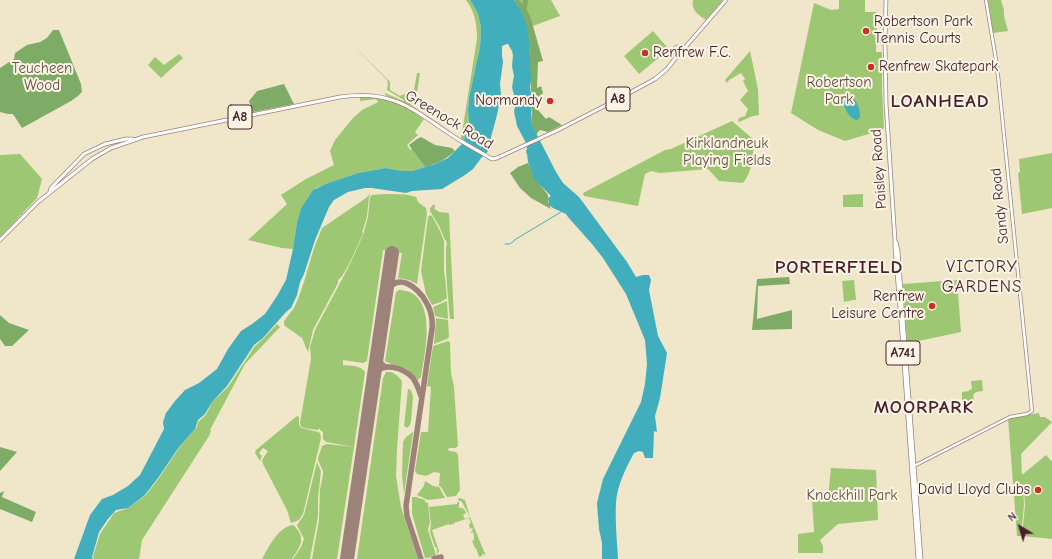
<!DOCTYPE html>
<html>
<head>
<meta charset="utf-8">
<style>
	body { margin:0 }
	#map { position:relative; width:1052px; height:559px; overflow:hidden; background:#f0e6c9; font-family:"Comic Neue",sans-serif }
	canvas { display:block }
	.north { position:absolute; left:1000px; top:507px; width:40px; height:40px; -webkit-text-stroke:3px #fcf5e5; paint-order:stroke; rotate:322deg; font-size:11px; font-weight:700; line-height:16px; text-align:center; color:#4a1f2b }
	.north::after { content:''; display:block; margin:auto; width:14px; height:18px; background:#4a1f2b; clip-path:polygon(50% 0,100% 100%,50% 72%,0 100%) }
</style>
</head>
<body>
<div id="map">
<canvas width="1052" height="559"></canvas>
<div class="north">N</div>
</div>
<script>
const c = document.querySelector('canvas').getContext('2d');
c.lineJoin = 'round';
function fillPath(path, color) {
  c.fillStyle = color;
  c.fill(path, 'evenodd');
}
function strokePath(path, color, width, dash) {
  c.strokeStyle = color;
  c.lineWidth = width;
  c.lineCap = dash ? 'butt' : 'round';
  c.setLineDash(dash || []);
  c.stroke(path);
}
function drawText(font, color, halo, rows, align = 'center') {
  c.font = font + ' "Comic Neue",sans-serif';
  c.lineWidth = 4;
  c.setLineDash([]);
  c.textBaseline = 'middle';
  c.strokeStyle = halo;
  c.fillStyle = color;
  for (const [text, x, y, turn = 0] of rows) {
    c.save();
    c.translate(x, y);
    c.rotate((+turn || 0) * Math.PI / 180);
    c.textAlign = isNaN(turn) ? turn : align;
    if (halo) c.strokeText(text, 0, 0);
    c.fillText(text, 0, 0);
    c.restore();
  }
}
fillPath(new Path2D(`
	M 466,0 L 470,0 L 474,6 L 478,14 L 481,28 L 480,47 L 469,98 L 468,110 L 469,124 L 465,133 L 464,141 L 461,139 L 477,39 C 477,24 475,12 466,0 Z
	M 519,0 L 551,0 L 560,16 L 533,26 L 527,9 Z
	M 693,0 L 723,0 L 706,20 C 698,15 691,10 693,0 Z
	M 839,0 L 865,0 L 865,12 L 877,12 L 876,52 L 882,52 L 882,88 L 884,128 L 882,130 L 845,141 L 818,130 L 791,113 L 814,3 L 831,10 L 839,9 Z
	M 988,0 L 1001,0 L 1004,10 L 1004,16 L 1008,31 L 993,33 Z
	M 653,31 L 666,46 L 668,50 L 639,74 L 624,56 Z
	M 352,44 L 390,82 L 390,90 L 400,96 L 414,90 L 417,73 L 420,73 L 415,106 L 409,102 L 408,103 L 409,103 L 419,111 L 402,102 L 385,95 L 385,93 L 403,101 L 404,100 L 387,90 L 388,84 L 387,80 Z
	M 750,51 L 758,89 L 759,115 L 753,116 L 739,122 L 738,120 L 739,118 L 745,116 L 748,109 L 740,100 L 748,91 L 743,81 L 745,79 L 741,73 L 729,80 L 727,83 L 725,80 Z
	M 179,54 L 183,58 L 161,78 L 148,65 L 155,57 L 164,65 Z
	M 360,96 C 384,98 398,102 418,114 L 418,115 L 424,119 L 415,132 L 418,135 L 407,145 L 410,150 L 412,149 L 425,167 L 412,171 L 402,171 L 386,168 L 358,173 L 316,188 L 309,196 L 301,208 L 297,222 L 293,249 L 282,248 L 248,240 L 287,204 L 281,195 L 306,179 L 334,165 L 330,151 L 335,140 L 353,118 L 362,110 L 378,102 L 376,99 L 360,101 Z
	M 732,121 L 754,140 C 753,155 753,171 743,183 L 719,181 L 708,169 L 660,173 L 651,171 L 645,174 L 638,206 L 584,196 L 583,193 L 665,150 L 671,149 Z
	M 1052,153 L 1052,208 L 1022,214 L 1018,173 L 1020,172 L 1019,159 Z
	M 20,154 L 42,179 L 37,198 L 0,237 L 0,155 Z
	M 371,193 L 369,197 L 367,216 L 363,230 L 362,231 L 363,234 C 358,243 345,277 338,280 L 338,283 L 313,330 L 308,352 L 302,338 L 285,326 L 284,324 L 284,321 L 294,308 L 298,299 L 304,282 L 314,248 L 322,228 L 366,198 Z
	M 863,194 L 863,207 L 843,207 L 843,195 Z
	M 372,195 C 385,194 404,193 416,197 L 418,202 L 426,208 L 427,214 L 417,284 L 409,280 L 398,278 L 402,253 L 383,250 L 367,361 L 363,363 L 343,360 L 343,365 C 351,366 360,365 365,372 L 354,447 L 326,442 L 323,439 L 323,432 L 320,430 L 320,428 L 318,430 L 304,428 L 301,426 L 300,423 L 311,359 L 310,347 L 315,330 L 348,268 L 363,235 L 368,217 L 370,197 Z
	M 434,204 L 435,206 L 434,211 L 435,209 L 439,212 L 449,213 L 454,319 L 450,319 C 448,295 445,270 446,246 L 447,245 L 446,240 L 445,240 L 439,226 L 430,211 L 430,208 Z
	M 430,215 L 432,216 L 440,231 L 444,241 L 444,272 L 445,277 L 447,298 L 441,302 L 432,305 L 426,294 L 421,271 L 428,217 Z
	M 854,280 L 856,300 L 853,300 L 844,302 L 842,281 Z
	M 957,280 L 961,332 L 909,343 L 907,341 L 903,284 Z
	M 399,290 C 439,291 425,353 421,377 L 418,380 C 414,376 410,370 404,368 C 398,365 391,365 385,361 L 396,292 Z
	M 447,301 L 448,319 L 435,316 L 433,307 Z
	M 436,318 L 448,320 L 449,337 L 447,339 L 434,344 Z
	M 277,324 L 280,327 L 245,364 L 210,430 L 211,431 L 209,436 L 142,540 L 139,559 L 94,559 L 93,556 L 100,534 L 114,513 L 128,508 L 146,495 L 159,478 L 181,445 L 197,427 L 198,422 L 206,415 L 212,402 L 228,387 L 255,346 L 263,339 Z
	M 448,341 L 450,342 L 451,373 L 454,387 L 458,446 L 455,448 L 449,448 L 448,450 L 450,451 L 456,452 L 458,455 L 460,490 L 456,496 L 447,497 L 441,487 L 439,486 L 440,473 L 434,472 L 426,476 L 417,474 L 415,471 L 421,432 L 428,432 L 431,387 L 427,386 L 433,346 Z
	M 386,372 C 393,371 398,376 402,381 L 397,449 L 396,476 L 401,507 L 418,559 L 357,559 L 383,378 Z
	M 982,380 L 983,391 L 976,392 L 973,395 L 974,401 L 965,402 L 962,400 L 962,392 L 969,391 L 969,390 L 972,389 L 971,381 Z
	M 408,389 L 411,390 L 413,397 L 411,421 L 410,425 L 407,428 L 404,426 Z
	M 1039,413 L 1040,417 L 1045,417 L 1052,422 L 1021,454 L 1022,475 L 1046,455 L 1052,462 L 1052,539 L 1022,536 L 1025,505 L 1023,481 L 1024,505 L 1021,536 L 1017,536 L 1008,418 Z
	M 297,416 L 299,417 L 299,425 L 302,428 L 318,432 L 320,433 L 321,438 L 303,514 L 299,520 L 291,523 L 287,510 L 263,464 L 262,460 L 268,451 L 263,448 L 259,453 L 262,456 L 260,461 L 255,453 L 256,450 Z
	M 413,432 L 413,433 L 404,494 L 402,476 L 403,442 L 406,437 Z
	M 327,444 L 354,447 L 337,559 L 312,559 L 319,520 L 320,490 L 323,475 L 323,471 L 318,460 L 318,458 L 322,446 Z
	M 317,462 L 321,471 L 318,498 L 318,516 L 310,559 L 293,559 L 301,547 L 304,539 L 297,525 L 304,515 Z
	M 831,468 L 876,470 L 878,520 L 838,524 L 820,540 L 823,546 L 823,553 L 798,553 L 798,534 L 814,532 L 812,499 L 828,497 Z
	M 425,481 L 433,486 L 439,487 L 445,498 L 428,500 L 417,495 L 424,486 Z
	M 412,497 L 416,497 L 425,500 L 425,502 L 428,503 L 430,522 L 428,530 L 436,555 L 436,556 L 428,558 L 425,558 L 412,514 Z
	M 460,498 L 465,500 L 470,517 L 485,554 L 485,555 L 483,556 L 484,554 L 482,554 L 482,556 L 479,557 L 476,548 L 475,548 L 472,541 L 474,540 L 474,535 L 473,532 L 471,533 L 471,532 L 473,529 L 471,528 L 470,529 L 469,524 L 471,523 L 469,518 L 454,523 L 454,525 L 453,524 L 449,525 L 449,524 L 432,530 L 439,551 L 437,555 L 437,548 L 435,547 L 430,532 L 431,523 L 429,507 L 457,504 L 457,502 L 459,502 L 459,506 L 458,507 L 464,509 L 466,513 L 463,515 L 465,519 L 470,517 L 462,502 L 458,500 L 458,499 Z
	M 293,525 C 296,527 297,529 299,532 C 305,542 297,551 292,559 L 262,559 C 269,547 278,527 293,525 Z`), '#9ec774');
fillPath(new Path2D(`
	M 514,0 L 519,0 L 522,3 L 523,3 L 523,0 L 528,0 L 527,9 L 531,19 L 543,61 L 538,62 L 537,88 L 541,86 L 543,93 L 537,98 L 538,110 L 546,119 L 549,117 L 562,125 L 548,132 L 540,130 L 538,132 L 536,135 C 530,123 532,117 532,105 C 532,92 530,80 529,68 C 529,64 530,60 530,56 C 529,37 526,16 514,0 Z
	M 53,30 L 59,30 L 81,84 L 82,92 L 78,96 L 71,101 L 22,128 L 13,114 L 8,114 L 0,112 L 0,68 L 14,59 L 15,53 L 27,45 L 40,42 L 47,38 Z
	M 284,84 L 294,104 L 253,112 L 249,101 L 257,91 Z
	M 421,137 L 435,145 L 452,148 L 455,151 C 446,159 437,164 425,167 L 409,145 L 417,139 Z
	M 528,163 L 537,181 L 548,195 L 548,202 L 551,209 L 531,198 L 520,188 L 510,173 L 518,167 Z
	M 789,277 L 790,284 L 758,286 L 757,319 L 792,310 L 792,329 L 752,330 L 757,279 Z
	M 0,315 L 9,323 L 29,330 L 12,346 L 5,346 L 0,339 Z
	M 0,447 L 17,452 L 0,471 Z
	M 4,491 L 2,497 L 36,512 L 32,522 L 0,509 L 0,493 Z`), '#7eac66');
fillPath(new Path2D(`
	M 470,0 L 514,0 C 528,19 529,34 530,56 C 531,64 528,71 532,77 L 530,85 L 532,105 L 531,113 L 532,124 L 534,129 L 556,172 L 563,183 L 579,197 L 627,262 L 636,277 L 643,275 L 649,275 L 651,280 L 649,290 L 658,336 L 667,353 L 660,398 L 655,416 L 657,432 L 654,431 L 653,458 L 645,458 L 643,452 L 639,451 L 634,453 C 626,468 617,485 616,503 C 615,521 617,540 618,559 L 602,559 L 602,543 L 599,529 L 597,503 L 603,479 L 641,402 L 645,384 L 647,364 L 645,340 L 626,294 L 603,258 L 592,244 L 568,217 L 566,214 L 553,208 L 549,205 L 548,198 L 551,196 L 535,180 L 528,162 L 527,154 L 526,152 L 527,148 L 525,141 L 517,126 L 514,111 L 516,104 L 512,87 L 514,76 L 512,66 L 513,55 L 512,51 L 508,44 L 507,44 L 502,46 L 502,56 L 503,62 L 500,84 L 501,95 L 497,115 L 491,137 L 491,146 L 486,154 L 482,157 L 473,169 L 465,175 L 442,189 L 412,191 L 406,193 L 372,188 L 365,188 L 348,192 L 334,200 L 329,207 L 315,240 L 304,274 L 300,282 L 297,295 L 291,308 L 286,312 L 263,338 L 254,345 L 227,386 L 212,402 L 205,414 L 198,420 L 195,429 L 179,447 L 158,478 L 145,495 L 128,508 L 116,510 L 108,519 L 99,532 L 92,557 L 93,559 L 74,559 L 90,515 L 102,499 L 113,495 L 128,486 L 140,475 L 164,429 L 163,422 L 166,413 L 175,401 L 185,390 L 199,383 L 217,369 L 228,349 L 241,331 L 252,324 L 265,314 L 277,296 L 286,280 L 293,249 L 297,222 L 301,208 L 313,190 L 326,184 L 358,173 L 386,168 L 402,171 L 412,171 L 435,164 L 448,158 L 464,142 L 465,133 L 469,124 L 468,110 L 469,98 L 480,47 L 481,28 L 478,14 L 474,6 Z
	M 847,93 C 855,96 861,109 860,117 L 857,120 C 848,119 842,104 843,96 Z`), '#40aebd');
strokePath(new Path2D(`
	M 505,244 L 510,244 L 516,239 L 561,212`), '#40aebd', 1);
strokePath(new Path2D(`
	M 386,294 C 396,270 418,287 426,302 C 431,310 433,319 432,329 L 406,506 L 407,516 L 421,559
	M 377,356 C 379,361 381,365 386,367
	M 374,376 C 381,360 404,368 413,378 C 417,384 419,390 421,396
	M 434,559 L 441,557`), '#9d827a', 5.5);
strokePath(new Path2D(`
	M 347,559 L 392,253`), '#9d827a', 14);
const secondary = new Path2D(`
	M 914,466 L 1010,417 L 1027,414 L 1032,411 L 997,66 L 986,0`);
const primary = new Path2D(`
	M 886,0 L 885,41 L 886,103 L 895,241 L 895,248 L 901,321 L 918,559
	M674 51a4 4 0 1 1 8 0a4 4 0 1 1-8 0Z
	M 682,51 L 726,0
	M 50,191 L 51,188 L 84,154 L 105,144 L 126,139 L 133,139
	M 0,240 L 38,202 L 92,159 L 111,148 L 143,137 L 340,97 C 392,90 410,107 450,134 C 463,143 477,150 490,158 L 493,159 L 497,158 L 558,130 L 622,97 L 655,79 L 667,69 L 678,55
	M 896,242 L 898,251 L 921,559`);
strokePath(secondary, '#9d827a', 4);
strokePath(primary, '#9d827a', 4.5);
strokePath(secondary, '#fff', 2.5);
strokePath(primary, '#fff', 3);
for (const [x, y, r, color] of [
	[866,31,4,"#c8321e"],
	[645,53,4,"#c8321e"],
	[871,67,4,"#c8321e"],
	[550,101,4,"#c8321e"],
	[932,306,4,"#c8321e"],
	[1038,490,4,"#c8321e"]
]) {
  const dot = new Path2D();
  dot.arc(x, y, r, 0, 2 * Math.PI);
  c.fillStyle = color;
  c.fill(dot);
  strokePath(dot, '#fcf5e5', 1.5);
}
for (const [x, y, w] of [
	[618,99,24],
	[240,117,24],
	[903,353,34]
]) {
  const box = new Path2D();
  box.roundRect(x - w / 2, y - 12, w, 24, 3);
  c.fillStyle = '#fcf5e5';
  c.fill(box);
  strokePath(box, '#4a1f2b', 1);
}
drawText('bold 14px', '#4a1f2b', null, [
	["A8",618,99],
	["A8",240,117],
	["A741",903,353]
]);
drawText('15px', '#4a1f2b', '#fcf5e5', [
	["Robertson Park",874,22],
	["Tennis Courts",874,39],
	["Renfrew F.C.",653,53],
	["Renfrew Skatepark",879,67],
	["Normandy",542,101,"right"],
	["Renfrew",924,297,"right"],
	["Leisure Centre",924,314,"right"],
	["David Lloyd Clubs",1030,490,"right"]
], 'left');
drawText('15px', '#635141', '#fcf5e5', [
	["Teucheen",42,69],
	["Wood",42,86],
	["Robertson",839,83],
	["Park",839,100],
	["Kirklandneuk",727,144],
	["Playing Fields",727,161],
	["Knockhill Park",852,496]
]);
drawText('15px', '#4a1f2b', '#fcf5e5', [
	["Greenock Road",449,120,31],
	["Paisley Road",879,169,-94],
	["Sandy Road",1000,206,-96]
]);
c.letterSpacing = '1px';
drawText('17px', '#4a1f2b', '#fcf5e5', [
	["VICTORY",982,267],
	["GARDENS",982,287]
]);
c.letterSpacing = '0px';
c.letterSpacing = '1px';
drawText('bold 19px', '#4a1f2b', '#fcf5e5', [
	["LOANHEAD",940,102],
	["PORTERFIELD",839,268],
	["MOORPARK",924,408]
]);
c.letterSpacing = '0px';
</script>
</body>
</html>
